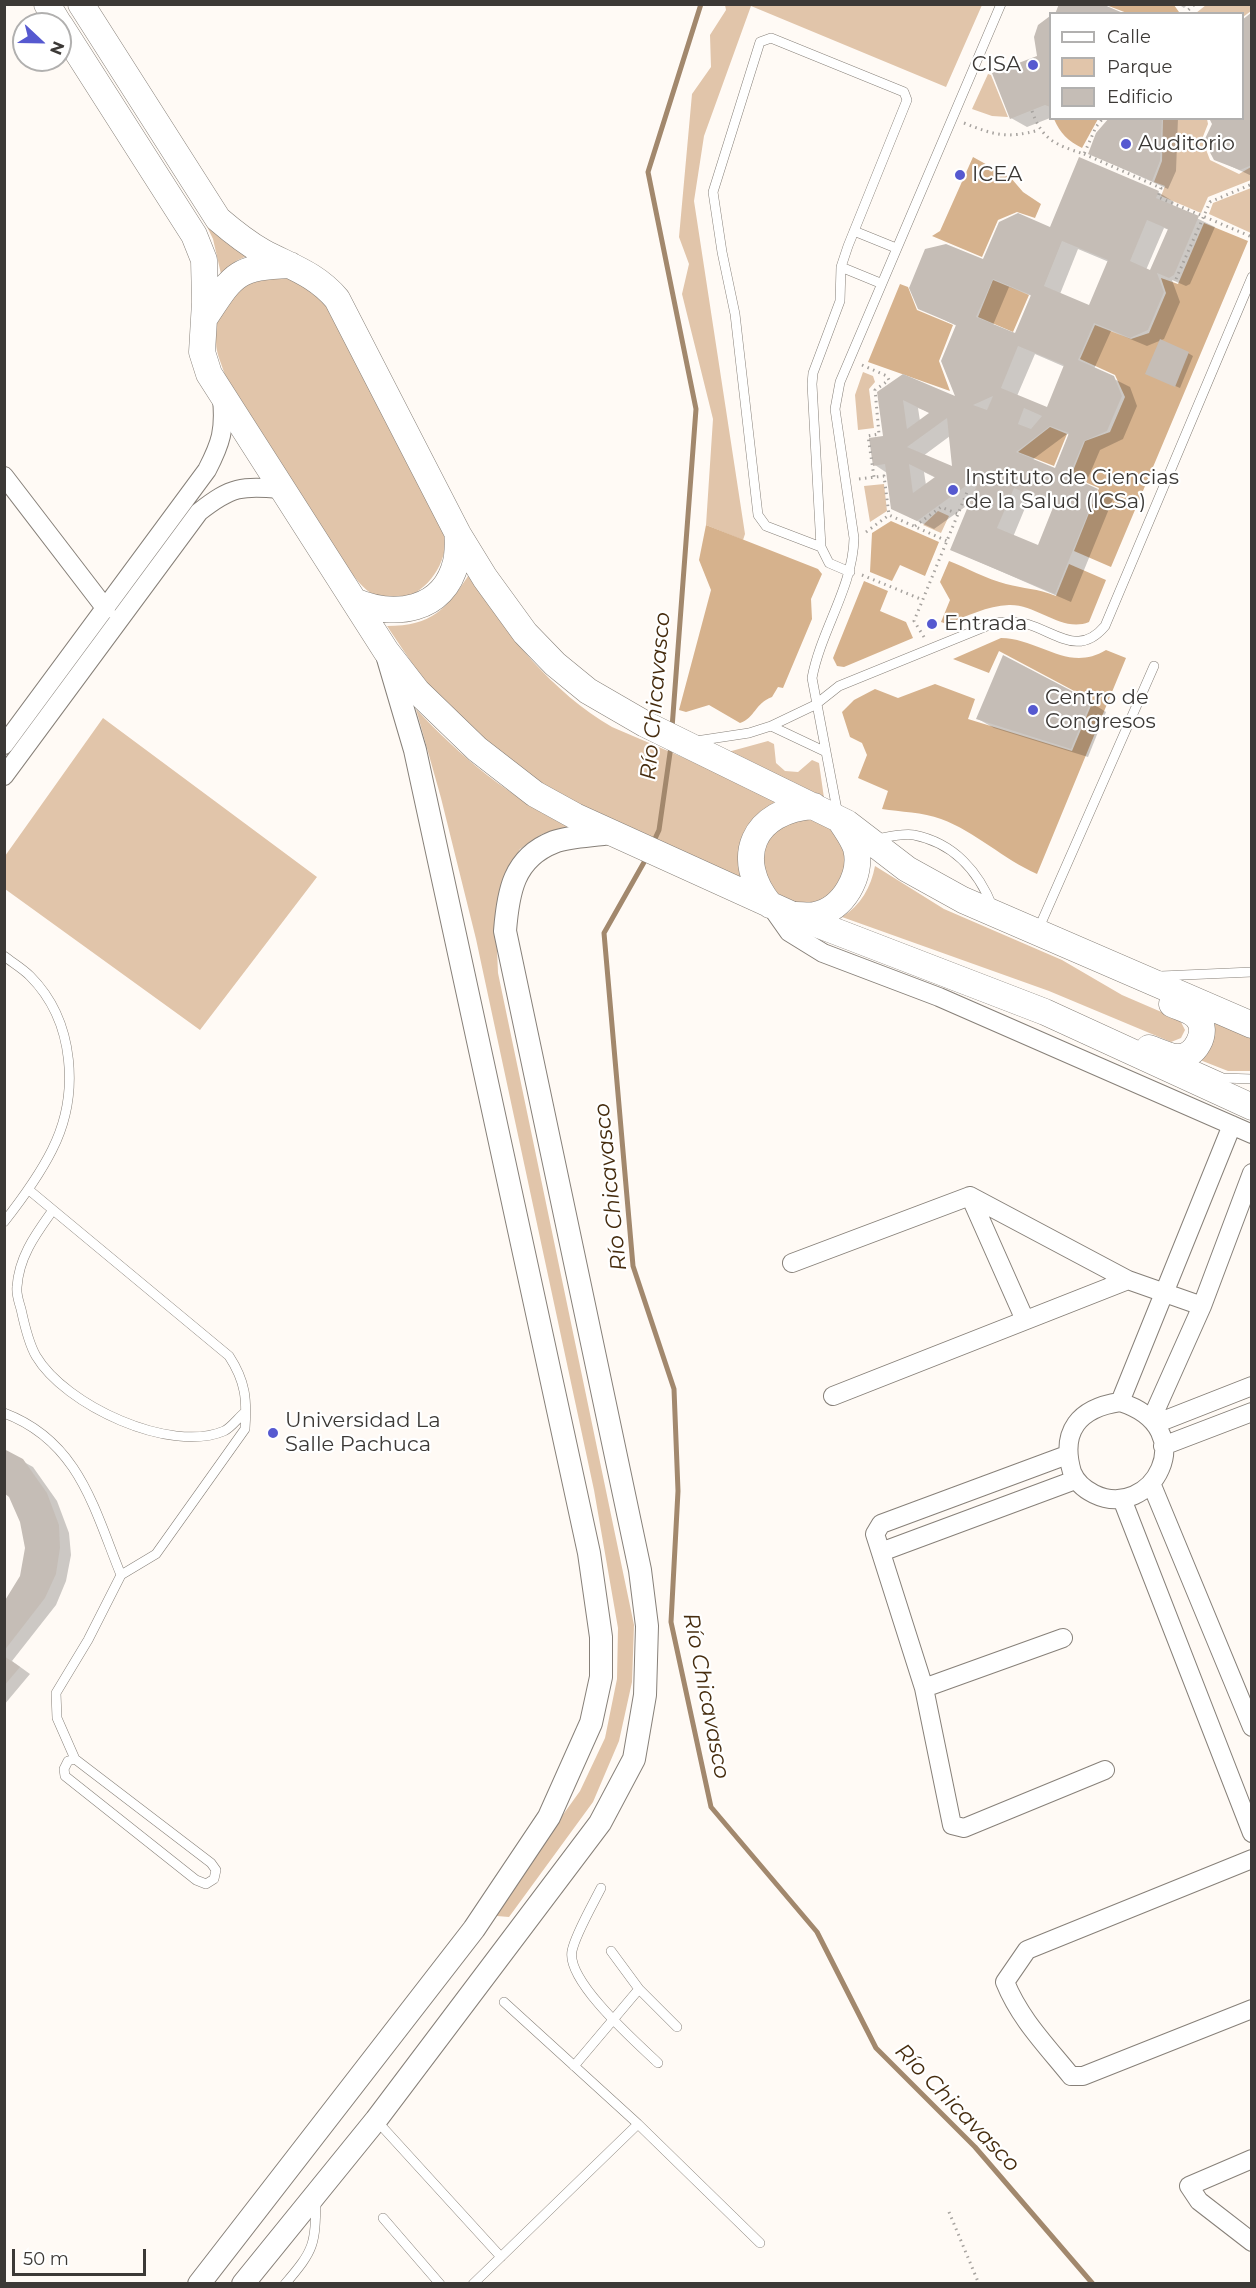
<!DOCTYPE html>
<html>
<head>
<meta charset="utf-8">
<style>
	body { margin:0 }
	#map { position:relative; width:1256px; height:2288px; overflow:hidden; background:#fffaf5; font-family:Montserrat,sans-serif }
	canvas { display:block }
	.frame { position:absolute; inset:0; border:6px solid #3c3936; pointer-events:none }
	.legend { position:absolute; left:1049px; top:12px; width:195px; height:108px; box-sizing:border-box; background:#fff; border:2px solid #b1b0af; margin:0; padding:8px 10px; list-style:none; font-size:18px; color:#3c3936 }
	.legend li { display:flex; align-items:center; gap:12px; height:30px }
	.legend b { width:30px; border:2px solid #b1b0af }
	.north { position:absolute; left:12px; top:12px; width:60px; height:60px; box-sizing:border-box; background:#fff; border:2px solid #b1b0af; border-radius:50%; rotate:112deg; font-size:16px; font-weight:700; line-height:24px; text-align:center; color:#3c3936 }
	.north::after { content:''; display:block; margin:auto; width:21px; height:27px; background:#5659d0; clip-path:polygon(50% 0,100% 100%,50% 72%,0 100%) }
	.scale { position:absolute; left:12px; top:2249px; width:134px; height:27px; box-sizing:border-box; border:3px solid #3c3936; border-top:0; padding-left:8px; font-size:18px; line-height:21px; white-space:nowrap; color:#3c3936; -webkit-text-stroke:4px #fff; paint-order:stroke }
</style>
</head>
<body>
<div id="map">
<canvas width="1256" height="2288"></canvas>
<div class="frame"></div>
<ul class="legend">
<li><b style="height:8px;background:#fff"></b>Calle</li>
<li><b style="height:16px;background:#e1c5aa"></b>Parque</li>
<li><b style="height:16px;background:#c5bdb6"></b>Edificio</li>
</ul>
<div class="north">N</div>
<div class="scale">50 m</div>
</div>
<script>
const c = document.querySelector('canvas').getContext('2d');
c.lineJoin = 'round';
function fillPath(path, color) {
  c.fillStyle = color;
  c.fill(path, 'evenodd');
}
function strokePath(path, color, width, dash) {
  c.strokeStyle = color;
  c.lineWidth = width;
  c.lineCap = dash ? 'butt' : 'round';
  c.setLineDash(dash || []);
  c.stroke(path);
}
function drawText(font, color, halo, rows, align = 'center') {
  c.font = font + ' Montserrat,sans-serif';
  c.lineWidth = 4.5;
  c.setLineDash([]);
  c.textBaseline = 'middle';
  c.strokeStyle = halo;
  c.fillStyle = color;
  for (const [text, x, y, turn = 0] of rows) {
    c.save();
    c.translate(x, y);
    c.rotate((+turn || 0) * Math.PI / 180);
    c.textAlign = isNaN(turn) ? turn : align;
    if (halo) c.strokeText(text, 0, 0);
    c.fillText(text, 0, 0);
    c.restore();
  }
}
fillPath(new Path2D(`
	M 725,5 L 982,5 L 946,87 L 751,6 L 704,136 L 694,201 L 745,534 L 743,540 L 706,525 L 713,419 L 682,294 L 689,264 L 679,237 L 692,94 L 711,67 L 710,35 L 726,10 Z
	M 1206,5 L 1251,5 L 1251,11 L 1243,17 L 1242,14 L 1196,13 Z
	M 988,74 L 991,75 L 1008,117 L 992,116 L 972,109 Z
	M 1163,119 L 1207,119 L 1208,124 L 1202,139 L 1210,160 L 1239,174 L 1251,167 L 1251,180 L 1208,197 L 1201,213 L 1161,196 L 1165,186 L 1154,182 L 1162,161 Z
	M 1251,188 L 1251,233 L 1209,214 L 1213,203 Z
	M 200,212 L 249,255 L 236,261 L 221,274 L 213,239 Z
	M 273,274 L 297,280 L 329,305 L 441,519 C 442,527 445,538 445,547 C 442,574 415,605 384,599 C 370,596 361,585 352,574 L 225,375 C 222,365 216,353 216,343 C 214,302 236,282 273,274 Z
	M 863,372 L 873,376 L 875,382 L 869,389 L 874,428 L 858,430 L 855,395 Z
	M 884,484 L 887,511 L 870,522 L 864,486 Z
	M 938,511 L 949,516 L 941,533 L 923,525 Z
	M 470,573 C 503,632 553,693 612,727 L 780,799 C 737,826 742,835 743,883 L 584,808 L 542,785 L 467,727 L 420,675 L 387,626 C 432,626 447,609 470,573 Z
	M 416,709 C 461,757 509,798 571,826 L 542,834 L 520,849 L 500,887 L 496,926 L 498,973 L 634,1625 L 632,1682 L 619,1741 L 593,1802 L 509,1917 L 497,1916 L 496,1908 L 580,1791 L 605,1738 L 617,1679 L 618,1628 L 594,1490 L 476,939 L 441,798 Z
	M 103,718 L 317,877 L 200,1030 L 5,889 L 5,856 Z
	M 768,741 L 774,744 L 776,763 L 785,771 L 798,772 L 812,760 L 819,763 L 825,805 L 717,755 Z
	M761 861a43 43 0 1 1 86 0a43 43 0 1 1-86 0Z
	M 875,866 L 944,909 L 1062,960 L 1122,995 L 1180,1020 L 1185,1030 L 1181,1038 L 1171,1042 L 1049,991 L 842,917 C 861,905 871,887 875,866 Z
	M 1212,1017 L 1251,1034 L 1251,1071 L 1228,1071 L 1200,1060 Z`), '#e1c5aa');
fillPath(new Path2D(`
	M 1106,5 L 1174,5 L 1179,12 L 1127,13 Z
	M 1054,119 L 1098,119 L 1082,148 C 1068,141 1060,133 1054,119 Z
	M 973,157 L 1011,178 L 1023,192 L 1041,204 L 1035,218 L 1017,212 L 998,220 L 982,257 L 932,236 L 940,231 Z
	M 1204,223 L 1248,241 L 1111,567 L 1074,551 L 1099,488 L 1071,476 L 1085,441 L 1110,432 L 1125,397 L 1115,375 L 1080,359 L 1095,325 L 1131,339 L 1149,333 L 1166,293 L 1161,278 L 1178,284 Z
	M 993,280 L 1029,295 L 1013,332 L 978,317 Z
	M 900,284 L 908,287 L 917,310 L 953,325 L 939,361 L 950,391 L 868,362 Z
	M 1050,427 L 1067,434 L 1054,466 L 1018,452 Z
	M 891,521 L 939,542 L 925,576 L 900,565 L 892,581 L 870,572 L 872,533 Z
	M 706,525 L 818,569 L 822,574 L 811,599 L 812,619 L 783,688 L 778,687 L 772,697 C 755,703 755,718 740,723 L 709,705 L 686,712 L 679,710 L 711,590 L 699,560 Z
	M 949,561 C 967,568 986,579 1006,584 C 1024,589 1037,588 1056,596 L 1069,564 L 1106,580 L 1089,622 C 1062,633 1037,604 1009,605 C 987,606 967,616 947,624 L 941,622 L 950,600 L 940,582 Z
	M 864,581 L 888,591 L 880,611 L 906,622 L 913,638 L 844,667 L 837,666 L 833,658 Z
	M 1001,638 C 1041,639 1068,673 1106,650 L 1126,658 L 1037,874 C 1003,859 976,832 941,819 C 923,812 900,812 882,809 L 888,791 L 858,778 L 867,755 L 862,743 L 850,737 L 842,712 L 854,700 L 875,689 L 898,698 L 935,684 L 975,699 L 968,719 L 1072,751 L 1093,701 L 999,651 L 989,673 L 953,659 Z`), '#d6b28d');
fillPath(new Path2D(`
	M 1178,4 L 1188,4 L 1184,8 Z
	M 1252,14 L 1252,176 L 1215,159 L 1242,118 Z
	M 1050,19 L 1050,118 L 1027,127 L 1011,118 L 1039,57 L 1039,26 Z
	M 1111,118 L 1178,118 L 1176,171 L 1168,189 L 1090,154 Z
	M 1158,192 L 1174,202 L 1172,206 L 1215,227 L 1190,284 L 1186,286 L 1172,280 L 1180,302 L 1164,339 L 1147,346 L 1111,331 L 1094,369 L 1130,387 L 1137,406 L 1123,439 L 1100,450 L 1085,485 L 1113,499 L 1071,602 L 952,550 L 972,502 L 934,529 L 909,517 L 887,473 L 875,465 L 885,437 L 879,393 L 958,399 L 957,326 L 920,308 L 984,261 L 1050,229 ZM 1164,228 L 1169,230 L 1151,272 L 1146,270 ZM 1078,249 L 1109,262 L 1090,307 L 1060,294 ZM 1009,287 L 1032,296 L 1016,335 L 993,325 ZM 1035,354 L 1065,367 L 1048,409 L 1017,396 ZM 918,408 L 931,413 L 920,421 ZM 1067,434 L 1070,435 L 1055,470 L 1032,460 ZM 950,436 L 954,469 L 923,456 ZM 924,472 L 936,478 L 926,485 ZM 1030,496 L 1055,507 L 1039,547 L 1013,537 Z
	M 1188,353 L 1193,356 L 1180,388 L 1152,376 Z
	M 1090,702 L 1106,712 L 1088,757 L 994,728 L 978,719 Z
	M 4,1451 L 33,1467 L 57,1501 L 69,1533 L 71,1555 L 66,1581 L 56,1605 L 12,1661 L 30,1674 L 4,1705 L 4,1604 L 22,1577 L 27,1548 Z`), '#0003');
strokePath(new Path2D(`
	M 672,728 L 696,409 L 648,172 L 701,4
	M 653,843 L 659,830 L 671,746
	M 647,857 L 604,933 L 633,1266 L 674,1389 L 678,1491 L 671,1622 L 711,1807 L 817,1932 L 876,2048 L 975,2147 L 1093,2284`), '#a2886d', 5);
fillPath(new Path2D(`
	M 1059,4 L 1102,4 L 1123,13 L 1055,14 Z
	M 1252,12 L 1252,165 L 1240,170 L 1214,160 L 1204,141 L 1212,124 L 1209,118 L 1242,118 L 1242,20 Z
	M 1050,16 L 1050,107 L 1045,105 L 1010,119 L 992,73 L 1037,56 L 1034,37 L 1038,25 Z
	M 1109,118 L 1162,118 L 1160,161 L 1152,181 L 1088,154 L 1096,133 Z
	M 1079,157 L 1159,191 L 1156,198 L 1199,216 L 1174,275 L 1169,278 L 1157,273 L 1164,292 L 1148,330 L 1130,338 L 1094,323 L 1078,360 L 1114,376 L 1122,396 L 1107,431 L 1084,441 L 1069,476 L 1098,489 L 1055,594 L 950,550 L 981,475 L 917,521 L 891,509 L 885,464 L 873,466 L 869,438 L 883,436 L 877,392 L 903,374 L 955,396 L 941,361 L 956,325 L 918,309 L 909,288 L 925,249 L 946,244 L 983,259 L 999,222 L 1018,213 L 1050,227 ZM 1147,220 L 1168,229 L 1150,270 L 1130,261 ZM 1062,241 L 1108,260 L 1089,305 L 1044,286 ZM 993,279 L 1031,295 L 1015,333 L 976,317 ZM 1018,346 L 1064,365 L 1047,407 L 1001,388 ZM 993,396 L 987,410 L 973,405 ZM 903,400 L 929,413 L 907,429 ZM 1024,408 L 1042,416 L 1031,429 L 1018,424 ZM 947,418 L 952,466 L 907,447 ZM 1050,426 L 1069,433 L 1055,468 L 1016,452 ZM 909,464 L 935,477 L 913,493 ZM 1014,488 L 1054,505 L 1038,545 L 997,528 Z
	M 1160,339 L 1189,352 L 1175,387 L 1145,374 Z
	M 1003,655 L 1091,701 L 1071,749 L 976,719 Z
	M 4,1449 L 23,1459 L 47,1493 L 59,1525 L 60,1548 L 56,1574 L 45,1598 L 4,1651 L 4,1602 L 20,1576 L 25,1548 L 20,1522 L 9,1497 L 4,1493 Z
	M 4,1656 L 20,1667 L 4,1686 Z`), '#c5bdb6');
const service = new Path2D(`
	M 854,231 L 896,248
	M 841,267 L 880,283
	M 821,547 L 766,526 L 758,515 L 735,314 L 722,252 L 713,192 L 760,42 L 771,38 L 904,92 L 907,100 L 848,246 L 841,267 L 840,301 L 813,373 L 812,384 L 821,547 L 829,563 L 850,572
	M 771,726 L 826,752
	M 696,741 L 749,733 L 771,726 L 815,705 L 839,686 L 994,623 C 1005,622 1016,621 1027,624 C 1057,633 1079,657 1105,626 L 1252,277
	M 838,815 L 812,678 C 821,630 853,587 854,538 L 835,409 L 840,382 L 1001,4
	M 877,839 C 888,837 903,833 914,835 C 954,843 979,872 993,908
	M 1038,930 L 1154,666
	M 4,956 C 13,963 22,968 30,976 C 75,1021 80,1095 52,1150 C 39,1176 22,1199 4,1222
	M 1161,976 L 1252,972
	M 1185,1061 L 1223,1078 L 1252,1079
	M 29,1190 L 229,1356 C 246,1382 247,1400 245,1429 L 156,1554 L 121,1575 L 88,1640 L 56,1693 L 57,1718 L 75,1759 L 211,1863 L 216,1870 L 214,1879 L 206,1884 L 196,1880 L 65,1776 L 64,1769 L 68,1761 L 75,1759
	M 53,1210 C 36,1234 19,1256 17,1287 C 16,1294 19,1302 21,1309 C 24,1323 29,1344 36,1356 C 65,1405 170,1454 224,1431 C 231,1428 238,1418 244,1413
	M 4,1413 C 79,1441 94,1509 121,1575
	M 601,1888 C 593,1904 575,1935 572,1951 C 566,1981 637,2043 658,2063
	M 611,1951 L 639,1989 L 677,2027
	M 504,2002 L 638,2124 L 760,2243
	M 574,2066 L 639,1989
	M 376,2120 L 501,2257
	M 383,2218 L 440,2284
	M 285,2284 C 315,2249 315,2245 316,2200
	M 473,2284 L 638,2124`);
const minor = new Path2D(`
	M 4,476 L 106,609
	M 4,745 L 207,470 C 221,443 225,430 222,399
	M 4,776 L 199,512 C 232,486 241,486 282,489
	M 770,905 L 789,932 L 823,953 L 939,997 L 1252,1134
	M 970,1196 L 1025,1320
	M 792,1263 L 970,1196 L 1128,1280 L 1202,1306
	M 833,1396 L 1128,1280
	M 1120,1402 C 1205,1429 1151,1522 1094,1494 C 1084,1489 1076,1482 1072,1472 C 1060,1431 1079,1408 1120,1402 Z
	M 1120,1402 L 1232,1125
	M 1152,1418 L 1202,1306 L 1252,1173
	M 1155,1424 L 1252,1386
	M 1163,1446 L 1252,1412
	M 1067,1455 L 881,1524 L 875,1534 L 924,1688 L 952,1825 L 964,1828 L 1105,1770
	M 1151,1483 L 1252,1727
	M 1122,1499 L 1252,1833
	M 881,1552 L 1075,1480
	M 924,1688 L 1063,1638
	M 1252,1859 L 1027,1950 L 1005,1982 C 1020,2019 1046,2045 1071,2076 L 1083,2076 L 1252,2009
	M 1252,2159 L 1189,2186 L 1199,2201 L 1252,2242`);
const tertiary = new Path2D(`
	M 199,2284 L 474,1929 L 549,1817 L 591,1723 L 601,1677 L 601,1637 L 589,1553 L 415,750 L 387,655
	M 243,2284 L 376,2120 L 600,1823 L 634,1759 L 645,1695 L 647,1626 L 640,1570 L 505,931 C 508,893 513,858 554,842 C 570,836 593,836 611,833`);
const secondary = new Path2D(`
	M 47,4 L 59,24
	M 81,4 L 218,219 C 232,231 247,243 263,252 C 291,267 316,274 337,299 L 458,534 L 485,578 L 525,633 L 555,664 L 588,691 L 645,724 L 847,823 L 907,869 L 963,900 L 1252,1025
	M 60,25 L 194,235 L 204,260 L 205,302 L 202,352 L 209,374 L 386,651 L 417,691 L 477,749 L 535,794 L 575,816 L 793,915 L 1045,1012 L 1252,1107
	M 204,319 C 233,275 235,267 290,265
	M 354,601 C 394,618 444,612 456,562 C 458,553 458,543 458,534
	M 770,905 C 732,858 753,810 814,806
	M 796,915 C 802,915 810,916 815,915 C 843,910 863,875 856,848 C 853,839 847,831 842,823
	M 1149,1048 C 1158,1051 1167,1056 1176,1057 C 1195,1059 1210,1031 1197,1017 C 1191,1010 1180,1008 1172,1004`);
strokePath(service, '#878079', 10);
strokePath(minor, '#878079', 20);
strokePath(tertiary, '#878079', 24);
strokePath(secondary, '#878079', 27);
strokePath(new Path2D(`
	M 1184,14 L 1195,4
	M 1032,111 C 1042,140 1056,145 1084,154 L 1096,127 L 1103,118
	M 964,123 C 994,135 1007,139 1039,130
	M 1084,154 L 1161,188 L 1158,197 L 1252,237
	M 1176,279 L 1210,202 L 1252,184
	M 862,365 L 887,376 L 889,380 L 875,390 L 879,434 L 868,436 L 874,477
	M 859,479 L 884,476 L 889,515
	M 915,526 L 941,507 L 958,514
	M 866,532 L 889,515 L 947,541
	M 862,575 L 923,600
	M 924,637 L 914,621 L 967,492
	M 949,2212 L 979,2284`), '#a7a39f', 3, [1.5, 4.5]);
strokePath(service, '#fff', 9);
strokePath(minor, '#fff', 18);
strokePath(tertiary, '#fff', 22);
strokePath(secondary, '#fff', 26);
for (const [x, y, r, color] of [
	[1033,65,6,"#5659d0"],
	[1126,144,6,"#5659d0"],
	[960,175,6,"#5659d0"],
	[953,490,6,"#5659d0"],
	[932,624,6,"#5659d0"],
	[1033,710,6,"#5659d0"],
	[273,1433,6,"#5659d0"]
]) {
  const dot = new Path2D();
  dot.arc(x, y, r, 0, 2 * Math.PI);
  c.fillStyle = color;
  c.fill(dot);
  strokePath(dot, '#fff', 2);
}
drawText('21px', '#3c3936', '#fff', [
	["CISA",1021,65,"right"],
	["Auditorio",1138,144],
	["ICEA",972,175],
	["Instituto de Ciencias",965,478],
	["de la Salud (ICSa)",965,502],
	["Entrada",944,624],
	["Centro de",1045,698],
	["Congresos",1045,722],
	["Universidad La",285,1421],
	["Salle Pachuca",285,1445]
], 'left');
drawText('italic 22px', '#462c0e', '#fff', [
	["Río Chicavasco",656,696,-85],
	["Río Chicavasco",611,1187,-96],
	["Río Chicavasco",706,1696,79],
	["Río Chicavasco",957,2108,46]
]);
</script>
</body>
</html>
